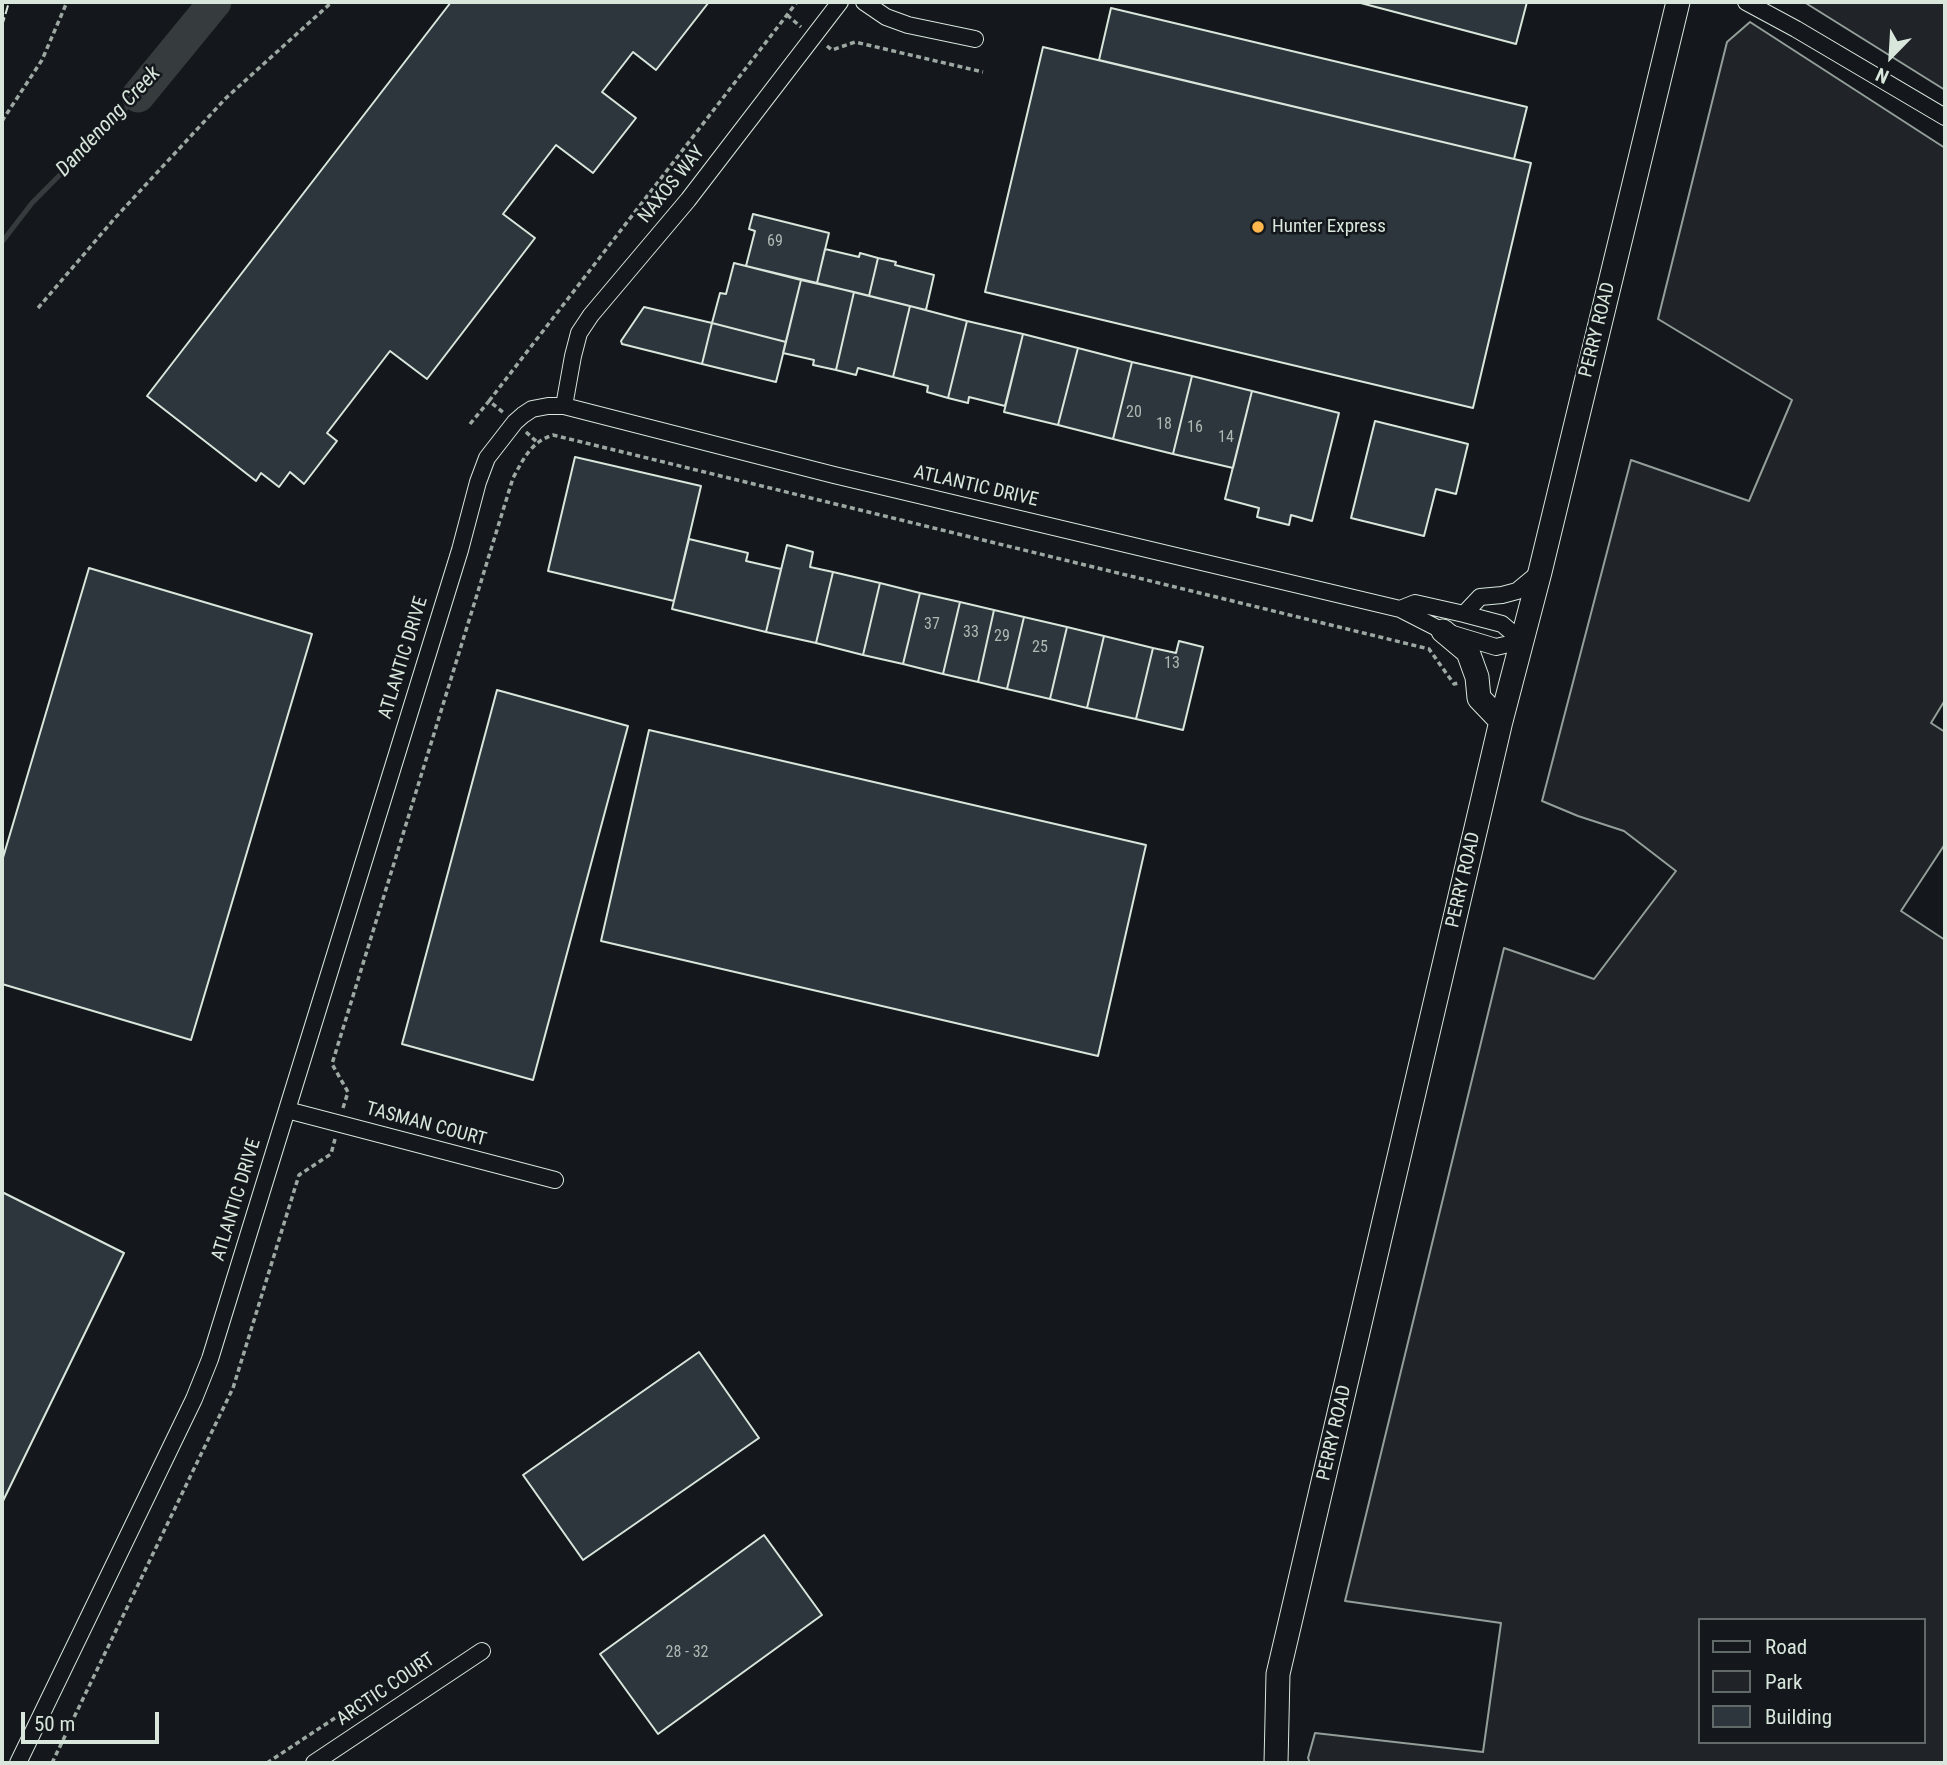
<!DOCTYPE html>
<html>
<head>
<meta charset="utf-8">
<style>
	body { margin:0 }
	#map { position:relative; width:1947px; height:1765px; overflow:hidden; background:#14181c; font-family:"Roboto Condensed",sans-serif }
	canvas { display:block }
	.frame { position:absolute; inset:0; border:4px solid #d8e6dc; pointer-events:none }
	.legend { position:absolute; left:1698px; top:1618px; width:228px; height:126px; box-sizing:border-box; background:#14181c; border:2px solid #626a69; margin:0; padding:9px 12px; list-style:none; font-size:21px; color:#d8e6dc }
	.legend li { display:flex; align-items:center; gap:14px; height:35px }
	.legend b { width:35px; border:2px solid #626a69 }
	.north { position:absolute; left:1856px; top:21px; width:70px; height:70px; -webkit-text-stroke:5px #14181c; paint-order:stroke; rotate:204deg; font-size:19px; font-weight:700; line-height:28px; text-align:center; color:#d8e6dc }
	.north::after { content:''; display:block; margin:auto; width:24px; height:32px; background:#d8e6dc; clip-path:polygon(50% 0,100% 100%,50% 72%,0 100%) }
	.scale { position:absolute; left:21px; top:1712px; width:138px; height:32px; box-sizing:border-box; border:4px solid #d8e6dc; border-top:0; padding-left:9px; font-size:21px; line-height:24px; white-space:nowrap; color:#d8e6dc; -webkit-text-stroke:5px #14181c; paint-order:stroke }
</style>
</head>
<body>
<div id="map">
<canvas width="1947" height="1765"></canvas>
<div class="frame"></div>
<ul class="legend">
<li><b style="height:9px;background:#14181c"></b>Road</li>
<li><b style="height:19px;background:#202428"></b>Park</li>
<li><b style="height:19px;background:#2c363c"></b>Building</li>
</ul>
<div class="north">N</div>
<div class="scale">50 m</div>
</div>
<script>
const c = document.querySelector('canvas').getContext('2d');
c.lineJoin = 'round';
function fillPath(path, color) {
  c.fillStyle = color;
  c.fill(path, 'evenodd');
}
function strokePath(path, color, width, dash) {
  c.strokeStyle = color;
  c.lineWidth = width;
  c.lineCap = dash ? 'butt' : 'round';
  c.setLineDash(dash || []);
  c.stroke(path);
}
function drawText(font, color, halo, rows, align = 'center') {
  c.font = font + ' "Roboto Condensed",sans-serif';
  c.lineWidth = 5;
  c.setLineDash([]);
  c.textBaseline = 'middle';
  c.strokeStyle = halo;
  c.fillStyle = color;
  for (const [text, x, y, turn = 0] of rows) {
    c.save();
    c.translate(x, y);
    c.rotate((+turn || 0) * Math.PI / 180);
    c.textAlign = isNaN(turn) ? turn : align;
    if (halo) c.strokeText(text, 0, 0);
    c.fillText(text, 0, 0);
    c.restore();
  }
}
const green = new Path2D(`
	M 1804,2 L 1945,2 L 1945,90 Z
	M 1750,22 L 1945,148 L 1945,700 L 1931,723 L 1945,732 L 1945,844 L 1901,911 L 1945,940 L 1945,1763 L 1310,1763 L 1308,1758 L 1315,1733 L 1483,1752 L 1501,1623 L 1345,1601 L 1504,948 L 1594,979 L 1676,871 L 1624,831 L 1578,816 L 1542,801 L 1631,460 L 1749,501 L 1792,400 L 1658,319 L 1727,42 ZM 1700,1620 L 1924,1620 L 1924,1742 L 1700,1742 Z`);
fillPath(green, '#202428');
strokePath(green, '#939e99', 2);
strokePath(new Path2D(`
	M 2,242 L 32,203 L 138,96`), '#363b3e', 5);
strokePath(new Path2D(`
	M 138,96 L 215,2`), '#363b3e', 33);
const building = new Path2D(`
	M 451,2 L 709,2 L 656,70 L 633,52 L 602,92 L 636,118 L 593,173 L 556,145 L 503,214 L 535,238 L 427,379 L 390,351 L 327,433 L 337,441 L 304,484 L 290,472 L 279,487 L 261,473 L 256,481 L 147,396 Z
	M 1357,2 L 1527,2 L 1516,44 Z
	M 1111,8 L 1527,107 L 1514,159 L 1099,60 Z
	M 1043,47 L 1531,163 L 1473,408 L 985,292 Z
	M 753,214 L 829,233 L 817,283 L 746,266 L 755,231 L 749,229 Z
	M 825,249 L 859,257 L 860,253 L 878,258 L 869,296 L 817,283 Z
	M 878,258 L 896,262 L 895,265 L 934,275 L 926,310 L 869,296 Z
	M 734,263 L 801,280 L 786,342 L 712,323 L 720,293 L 726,294 Z
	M 801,280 L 854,292 L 836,370 L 813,365 L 814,360 L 783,353 Z
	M 854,292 L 910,306 L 893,377 L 858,368 L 856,375 L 836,370 Z
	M 910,306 L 967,321 L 948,398 L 927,392 L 928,386 L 893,377 Z
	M 644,307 L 712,323 L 702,364 L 622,344 L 621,341 Z
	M 967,321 L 1023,334 L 1005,406 L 969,397 L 968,403 L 948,398 Z
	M 712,323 L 786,342 L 776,382 L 702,364 Z
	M 1023,334 L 1078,348 L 1058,425 L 1004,412 Z
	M 1078,348 L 1132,362 L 1113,439 L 1058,425 Z
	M 1132,362 L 1192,376 L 1173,454 L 1113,439 Z
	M 1192,376 L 1252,391 L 1233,468 L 1173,454 Z
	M 1252,391 L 1339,413 L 1312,521 L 1291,515 L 1289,525 L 1257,517 L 1259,508 L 1225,499 Z
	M 1375,421 L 1468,444 L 1456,494 L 1436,489 L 1424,536 L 1351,518 Z
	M 575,457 L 701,486 L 674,601 L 548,571 Z
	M 689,539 L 748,553 L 746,561 L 781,569 L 766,632 L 672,609 Z
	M 787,545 L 813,552 L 810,567 L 833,572 L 816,643 L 766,632 Z
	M 89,568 L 312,634 L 191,1040 L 2,984 L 2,861 Z
	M 833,572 L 880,583 L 863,655 L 816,643 Z
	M 880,583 L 920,593 L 903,664 L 863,655 Z
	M 920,593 L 960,602 L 943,674 L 903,664 Z
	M 960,602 L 994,610 L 978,682 L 943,674 Z
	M 994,610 L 1024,617 L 1007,689 L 978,682 Z
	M 1024,617 L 1067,627 L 1050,699 L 1007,689 Z
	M 1067,627 L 1104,636 L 1087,708 L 1050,699 Z
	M 1104,636 L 1153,648 L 1136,719 L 1087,708 Z
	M 1179,641 L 1203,647 L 1183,730 L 1136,719 L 1153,648 L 1176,653 Z
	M 497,690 L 628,726 L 533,1080 L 402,1044 Z
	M 649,730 L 1146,845 L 1098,1056 L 601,941 Z
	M 2,1192 L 124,1253 L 2,1503 Z
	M 699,1352 L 759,1438 L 583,1560 L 523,1475 Z
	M 764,1535 L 822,1615 L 658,1734 L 600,1654 Z`);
fillPath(building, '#2c363c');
strokePath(building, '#d8e6dc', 2);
const street = new Path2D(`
	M 864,2 L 886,17 L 908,25 L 975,39
	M 1746,2 L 1796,29 L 1945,117
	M 564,406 L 573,356 L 579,333 L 591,315 L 688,200 L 840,2
	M 1400,609 L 1415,603 L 1464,614 L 1502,624 L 1522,641
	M 1464,614 L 1480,597 L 1502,595 L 1517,591 L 1540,572
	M 287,1110 L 555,1180
	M 18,1763 L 194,1399 L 210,1359 L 460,550 L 478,482 L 487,458 L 515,422 L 523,415 L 532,409 L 548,406 L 564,406 L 834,475 L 1400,609 L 1443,631 L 1496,647 L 1522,641
	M 314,1763 L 482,1651`);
const secondary = new Path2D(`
	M 1443,631 L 1468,652 L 1477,677 L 1479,698 L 1501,721
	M 1276,1763 L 1278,1674 L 1501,721 L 1540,572 L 1678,2`);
strokePath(street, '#d8e6dc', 18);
strokePath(secondary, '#d8e6dc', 25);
strokePath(new Path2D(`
	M 787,15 L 801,27
	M 827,46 L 832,50 L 855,42 L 983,72
	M 2,121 L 42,60 L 67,2
	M 38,308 L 115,218 L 226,98 L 332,2
	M 489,401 L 797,2
	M 470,424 L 489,401 L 504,413
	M 526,432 L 537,442
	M 343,1108 L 348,1092 L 332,1064 L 513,478 C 524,458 531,442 553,435 L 1429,649 L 1454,684 L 1458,683
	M 52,1763 L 233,1388 L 299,1175 L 331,1154 L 335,1139
	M 267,1763 L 418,1663 L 424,1671`), '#9da8a2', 3.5, [5, 3.5]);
strokePath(street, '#14181c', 16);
strokePath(secondary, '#14181c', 23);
strokePath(new Path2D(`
	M 2,26 L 9,2`), '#d8e6dc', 2, [9, 3.5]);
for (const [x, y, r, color] of [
	[1258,227,7,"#ffb74d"]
]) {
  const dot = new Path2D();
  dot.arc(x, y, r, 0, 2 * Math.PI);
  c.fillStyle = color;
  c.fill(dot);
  strokePath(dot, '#14181c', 2.5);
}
drawText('16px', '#adbab4', null, [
	["69",775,242],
	["20",1134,413],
	["18",1164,425],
	["16",1195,428],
	["14",1226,438],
	["37",932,625],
	["33",971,633],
	["29",1002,637],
	["25",1040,648],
	["13",1172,664],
	["28 - 32",687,1653]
]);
drawText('19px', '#d8e6dc', '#14181c', [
	["NAXOS WAY",672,185,-51],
	["PERRY ROAD",1598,330,-76],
	["ATLANTIC DRIVE",976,487,13],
	["ATLANTIC DRIVE",404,658,-73],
	["PERRY ROAD",1464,880,-77],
	["TASMAN COURT",426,1125,15],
	["ATLANTIC DRIVE",237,1200,-73],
	["PERRY ROAD",1335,1433,-77],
	["ARCTIC COURT",386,1690,-34]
]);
drawText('19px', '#d8e6dc', '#14181c', [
	["Hunter Express",1272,227]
], 'left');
drawText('italic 21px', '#d8e6dc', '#14181c', [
	["Dandenong Creek",109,122,-47]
]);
</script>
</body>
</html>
